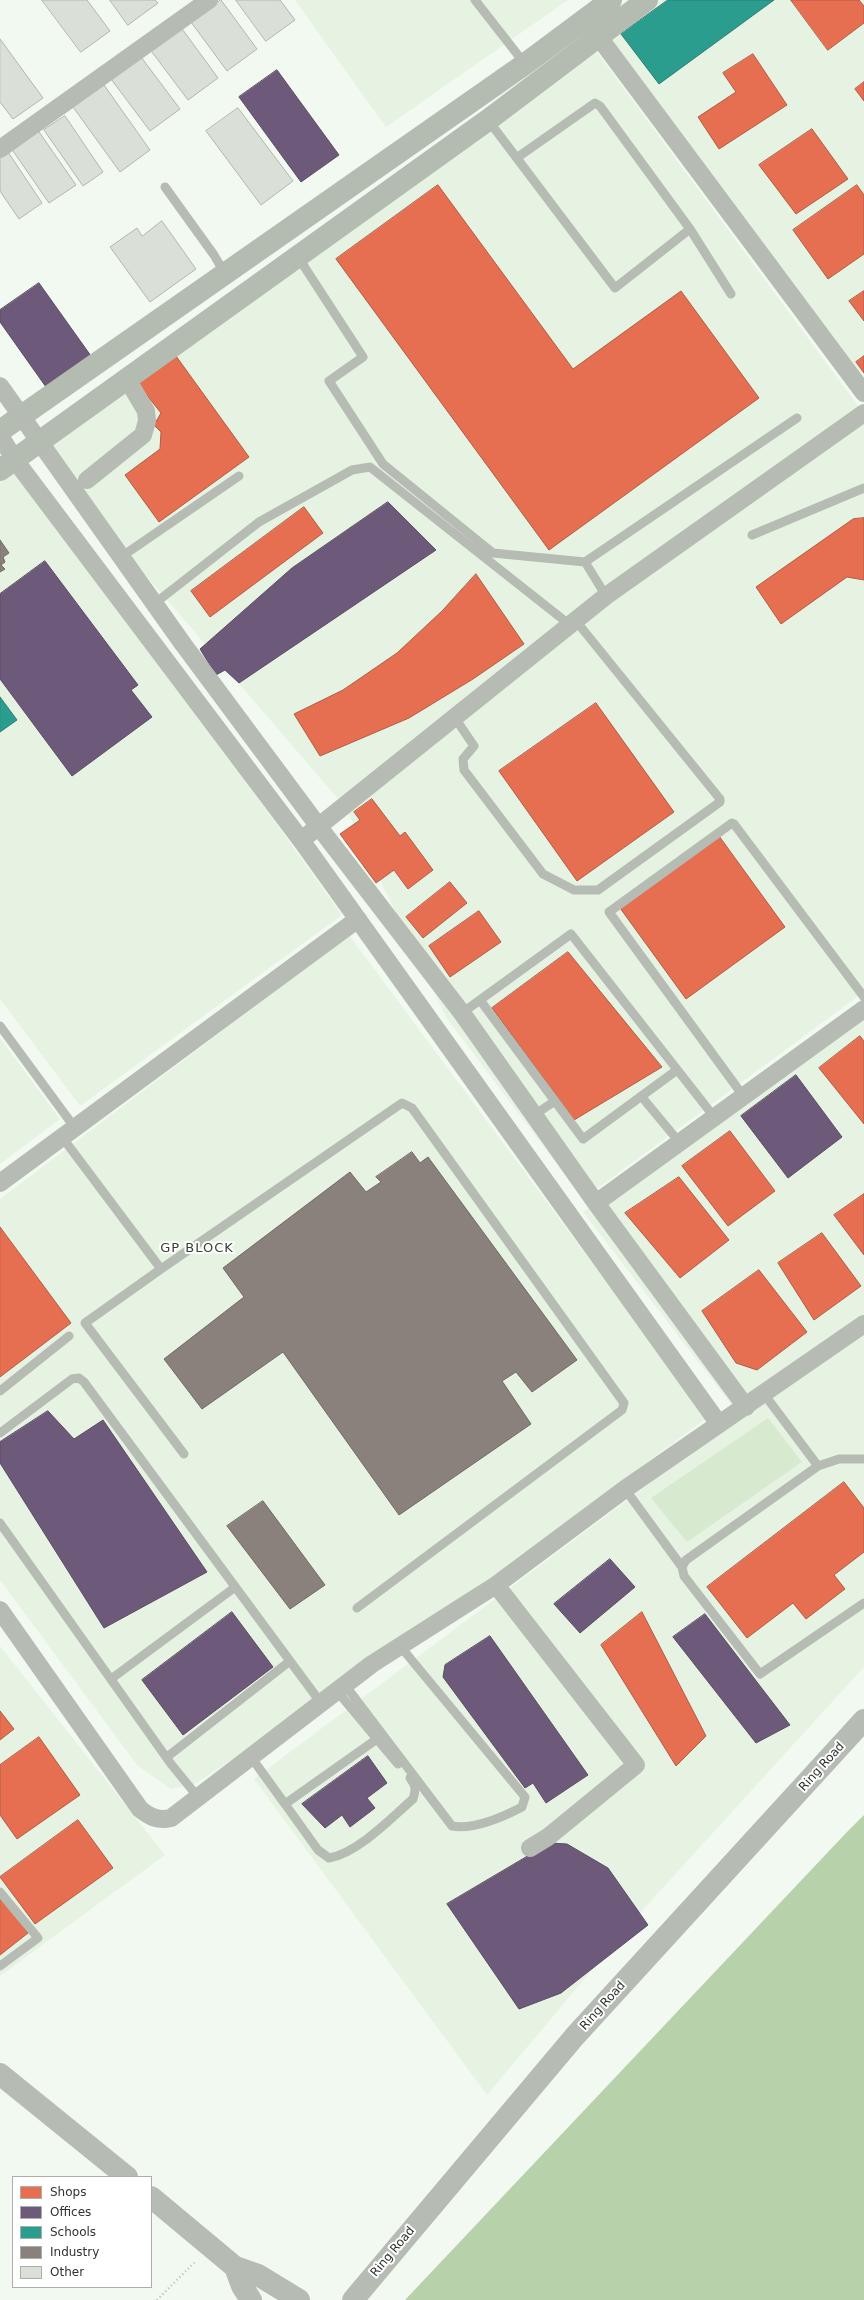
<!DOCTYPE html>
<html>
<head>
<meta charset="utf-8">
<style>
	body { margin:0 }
	#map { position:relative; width:864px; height:2300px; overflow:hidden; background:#f2f9f0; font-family:"DejaVu Sans",sans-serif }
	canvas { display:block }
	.legend { position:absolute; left:12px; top:2176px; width:140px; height:112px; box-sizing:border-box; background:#fff; border:1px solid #acaeab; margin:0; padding:5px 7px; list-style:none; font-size:12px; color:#30342e }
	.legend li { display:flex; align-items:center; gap:8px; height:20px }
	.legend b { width:20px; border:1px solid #acaeab }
</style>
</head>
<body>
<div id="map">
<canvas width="864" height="2300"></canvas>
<ul class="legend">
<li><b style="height:11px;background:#e76f51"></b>Shops</li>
<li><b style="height:11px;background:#6d597a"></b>Offices</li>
<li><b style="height:11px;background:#2a9d8f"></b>Schools</li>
<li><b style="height:11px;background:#8a817c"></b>Industry</li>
<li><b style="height:11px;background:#dae0d8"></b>Other</li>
</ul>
</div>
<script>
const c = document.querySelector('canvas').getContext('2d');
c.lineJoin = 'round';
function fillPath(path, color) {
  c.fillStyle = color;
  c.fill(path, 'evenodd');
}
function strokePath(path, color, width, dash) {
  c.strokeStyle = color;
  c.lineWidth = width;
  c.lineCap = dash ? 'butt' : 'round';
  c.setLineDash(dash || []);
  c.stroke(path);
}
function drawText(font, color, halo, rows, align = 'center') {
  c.font = font + ' "DejaVu Sans",sans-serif';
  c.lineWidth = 4;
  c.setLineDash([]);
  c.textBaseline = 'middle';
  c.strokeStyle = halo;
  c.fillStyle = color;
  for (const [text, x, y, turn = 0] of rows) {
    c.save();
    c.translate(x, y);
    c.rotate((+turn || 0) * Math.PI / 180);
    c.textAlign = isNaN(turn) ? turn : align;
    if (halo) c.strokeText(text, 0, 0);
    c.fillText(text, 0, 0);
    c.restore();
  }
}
fillPath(new Path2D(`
	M 295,0 L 568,0 L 386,127 Z
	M 659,0 L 864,0 L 864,387 L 609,36 Z
	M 597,52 L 864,414 L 864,992 L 583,1199 L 446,1017 L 345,807 L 40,452 Z
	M 15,460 L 342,915 L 80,1106 L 0,999 L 0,471 Z
	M 349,935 L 707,1418 L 341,1687 L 195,1784 L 171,1789 L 137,1765 L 0,1580 L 0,1199 Z
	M 864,1012 L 864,1667 L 638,1915 L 487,2095 L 254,1779 L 740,1416 L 583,1212 Z
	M 0,1038 L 60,1119 L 0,1164 Z
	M 0,1646 L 165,1855 L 0,1976 Z`), '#e7f3e2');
fillPath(new Path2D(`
	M 768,1418 L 802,1462 L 687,1542 L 651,1498 Z`), '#d7ead0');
fillPath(new Path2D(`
	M 864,1815 L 864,2300 L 405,2300 L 846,1833 Z`), '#b7d2ab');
const shops = new Path2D(`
	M 791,0 L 859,0 L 864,6 L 864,23 L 828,50 Z
	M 753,54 L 787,105 L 719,149 L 698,117 L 736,92 L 723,73 Z
	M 864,82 L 864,101 L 855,89 Z
	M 812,129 L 848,179 L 796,214 L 759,165 Z
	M 438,185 L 573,369 L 681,291 L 759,398 L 549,550 L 336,259 Z
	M 857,185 L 864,195 L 864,254 L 828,279 L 793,230 Z
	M 864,291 L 864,321 L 849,301 Z
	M 176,356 L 249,457 L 159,522 L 125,475 L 160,449 L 161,432 L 154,425 L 161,413 L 137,383 Z
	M 864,356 L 864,373 L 856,362 Z
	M 304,507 L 323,533 L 210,617 L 191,591 Z
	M 864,518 L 864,580 L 847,577 L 781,624 L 756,587 L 853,519 Z
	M 476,574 L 524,644 L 473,679 L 409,718 L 320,756 L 294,714 L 343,690 L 397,653 L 442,611 Z
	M 596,703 L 674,812 L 577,881 L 499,771 Z
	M 372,799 L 400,836 L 405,832 L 433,870 L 408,889 L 394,870 L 376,883 L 340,834 L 360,820 L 354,812 Z
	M 719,836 L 785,927 L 686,999 L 620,908 Z
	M 450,882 L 467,903 L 423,938 L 406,917 Z
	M 479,911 L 501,942 L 450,977 L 429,946 Z
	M 568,952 L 662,1067 L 574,1120 L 492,1008 Z
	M 860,1036 L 864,1041 L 864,1124 L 819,1068 Z
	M 730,1131 L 775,1191 L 728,1226 L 682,1166 Z
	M 679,1177 L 729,1240 L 680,1278 L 625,1213 Z
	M 864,1194 L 864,1255 L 834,1215 Z
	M 0,1227 L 71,1323 L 0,1377 Z
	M 822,1233 L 861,1286 L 814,1320 L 778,1263 Z
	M 759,1270 L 807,1332 L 757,1370 L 736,1363 L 702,1311 Z
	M 844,1482 L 864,1508 L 864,1552 L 834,1575 L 845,1589 L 806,1619 L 793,1603 L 747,1638 L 707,1587 Z
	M 642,1612 L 706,1736 L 676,1766 L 601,1645 Z
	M 0,1711 L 14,1729 L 0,1740 Z
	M 39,1737 L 80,1795 L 17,1839 L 0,1815 L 0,1765 Z
	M 78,1820 L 113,1868 L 35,1924 L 0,1877 Z
	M 0,1896 L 28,1933 L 0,1955 Z`);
fillPath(shops, '#e76f51');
strokePath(shops, '#b05d46', 1);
const offices = new Path2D(`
	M 277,70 L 339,155 L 301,182 L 239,97 Z
	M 39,283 L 91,356 L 46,387 L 0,322 L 0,310 Z
	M 388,502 L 436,550 L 239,683 L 225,670 L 216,675 L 200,649 L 292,568 Z
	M 45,561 L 138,685 L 131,690 L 152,717 L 72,776 L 0,679 L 0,594 Z
	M 796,1075 L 842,1137 L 788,1178 L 741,1116 Z
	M 48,1411 L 74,1439 L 103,1420 L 207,1572 L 104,1628 L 0,1463 L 0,1442 Z
	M 610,1559 L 635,1587 L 580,1633 L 554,1604 Z
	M 232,1612 L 273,1667 L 183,1735 L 142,1680 Z
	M 705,1614 L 760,1686 L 790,1725 L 756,1743 L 673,1637 Z
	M 490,1636 L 588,1775 L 546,1803 L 533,1783 L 525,1788 L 443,1677 L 445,1665 Z
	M 368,1756 L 387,1783 L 367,1798 L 375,1808 L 350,1827 L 342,1815 L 325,1828 L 302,1804 Z
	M 550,1843 L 567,1844 L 608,1868 L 648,1925 L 561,1993 L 519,2009 L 447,1904 Z`);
fillPath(offices, '#6d597a');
strokePath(offices, '#5b4e63', 1);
const schools = new Path2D(`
	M 668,0 L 774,0 L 659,84 L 621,34 Z
	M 0,697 L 17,720 L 0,732 Z`);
fillPath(schools, '#2a9d8f');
strokePath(schools, '#2c7e72', 1);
const industry = new Path2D(`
	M 0,540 L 9,553 L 3,557 L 5,562 L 1,565 L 5,569 L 0,572 Z
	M 412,1152 L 420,1163 L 428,1157 L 577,1360 L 532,1392 L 516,1372 L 502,1381 L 531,1424 L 399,1515 L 283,1352 L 202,1409 L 164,1359 L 244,1297 L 223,1268 L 350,1172 L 366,1192 L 381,1182 L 376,1177 Z
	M 263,1501 L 325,1585 L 290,1609 L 227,1526 Z`);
fillPath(industry, '#8a817c');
strokePath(industry, '#6f6a65', 1);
const building = new Path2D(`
	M 42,0 L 87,0 L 110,31 L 81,52 Z
	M 110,0 L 155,0 L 158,3 L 128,25 Z
	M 221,0 L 257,49 L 227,71 L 191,22 Z
	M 236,0 L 280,0 L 295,20 L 266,41 Z
	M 180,26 L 218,78 L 188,100 L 149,48 Z
	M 0,39 L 43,98 L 13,119 L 0,102 Z
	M 141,57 L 180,109 L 150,131 L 111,79 Z
	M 104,85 L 150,150 L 120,172 L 73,107 Z
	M 238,108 L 293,181 L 261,205 L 206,131 Z
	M 65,116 L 103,172 L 83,186 L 44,130 Z
	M 37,129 L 76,185 L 49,203 L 11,148 Z
	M 8,152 L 42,203 L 19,219 L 0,191 L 0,157 Z
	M 162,221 L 196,269 L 150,302 L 110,247 L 137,228 L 142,236 Z`);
fillPath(building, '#dae0d8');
strokePath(building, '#b1b5af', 1);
strokePath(new Path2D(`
	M 157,2300 L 196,2261`), '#b8beb6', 2.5, [1, 3]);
strokePath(new Path2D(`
	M 475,0 L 525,64
	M 488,120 L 615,288 L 690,229 L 600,106 L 595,103 L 518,157
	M 165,187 L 214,255 L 224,272
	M 690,229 L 731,294
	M 298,257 L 363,357 L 329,381 L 383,464 L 493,553 L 585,562 L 797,418
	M 752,535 L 864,488
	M 121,557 L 239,476
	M 585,562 L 606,596
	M 154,604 L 259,522 L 352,470 L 370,467 L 570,625
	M 455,718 L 474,746 L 463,759 L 464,770 L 543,874 L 574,890 L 598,890 L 720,802 L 720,799 L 576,621
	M 480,1000 L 583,1139 L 677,1070
	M 462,1013 L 571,934 L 715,1118
	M 0,1026 L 75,1128
	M 641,1096 L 680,1143
	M 744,1097 L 609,912 L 732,823 L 734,824 L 864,997
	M 534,1115 L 555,1101
	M 62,1137 L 161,1269 L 402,1103 L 412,1108 L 624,1403 L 622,1410 L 357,1608
	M 161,1269 L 85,1323 L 184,1454
	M 0,1391 L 69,1336
	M 764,1394 L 818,1466 L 839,1459 L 864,1459
	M 0,1433 L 72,1379 L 79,1378 L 84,1382 L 321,1703
	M 818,1466 L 686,1560 L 682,1567 L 684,1576 L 760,1674 L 864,1603
	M 625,1489 L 682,1567
	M 0,1523 L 171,1764 L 198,1797
	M 111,1679 L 234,1588
	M 345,1685 L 452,1826 C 475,1830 503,1817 522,1807 L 525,1797 L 400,1646
	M 377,1739 L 398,1764
	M 167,1757 L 290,1661
	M 251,1757 L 285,1804 L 377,1739 L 337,1691
	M 285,1804 L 318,1850 L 329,1858 C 358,1853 391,1818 413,1799 C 416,1791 416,1785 410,1778
	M 0,1892 L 38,1938 L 0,1966`), '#b6bcb4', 9);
strokePath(new Path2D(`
	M 598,36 L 864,393
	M 0,149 L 209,0
	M 0,386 L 183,644 L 319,827 L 462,1013 L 596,1203 L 746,1407
	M 0,436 L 15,460 L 301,840 L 719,1424
	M 87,480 L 143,435 L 147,421 L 146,411 L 127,379
	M 309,834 L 606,596 L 864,413
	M 0,1183 L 358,919
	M 596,1203 L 864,1009
	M 496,1585 L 636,1765 L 548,1837 L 530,1848
	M 0,1610 L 140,1809 C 150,1817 158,1821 171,1818 L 372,1664 L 496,1585 L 625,1489 L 864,1324`), '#b6bcb4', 18);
strokePath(new Path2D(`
	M 0,2074 L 127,2177
	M 151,2197 L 235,2267 L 242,2286 L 251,2300
	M 235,2267 L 258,2275 L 299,2300
	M 353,2300 L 575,2036 L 864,1720`), '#b6bcb4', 22);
strokePath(new Path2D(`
	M 0,431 L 525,64 L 611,0
	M 0,470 L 488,120 L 647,0`), '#b4bbb1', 22);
drawText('12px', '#30342e', '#fff', [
	["Ring Road",822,1767,-48],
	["Ring Road",603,2006,-48],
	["Ring Road",393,2252,-50]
]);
c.letterSpacing = '1px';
drawText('13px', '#384134', '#fff', [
	["GP BLOCK",197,1249]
]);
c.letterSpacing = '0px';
</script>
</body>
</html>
